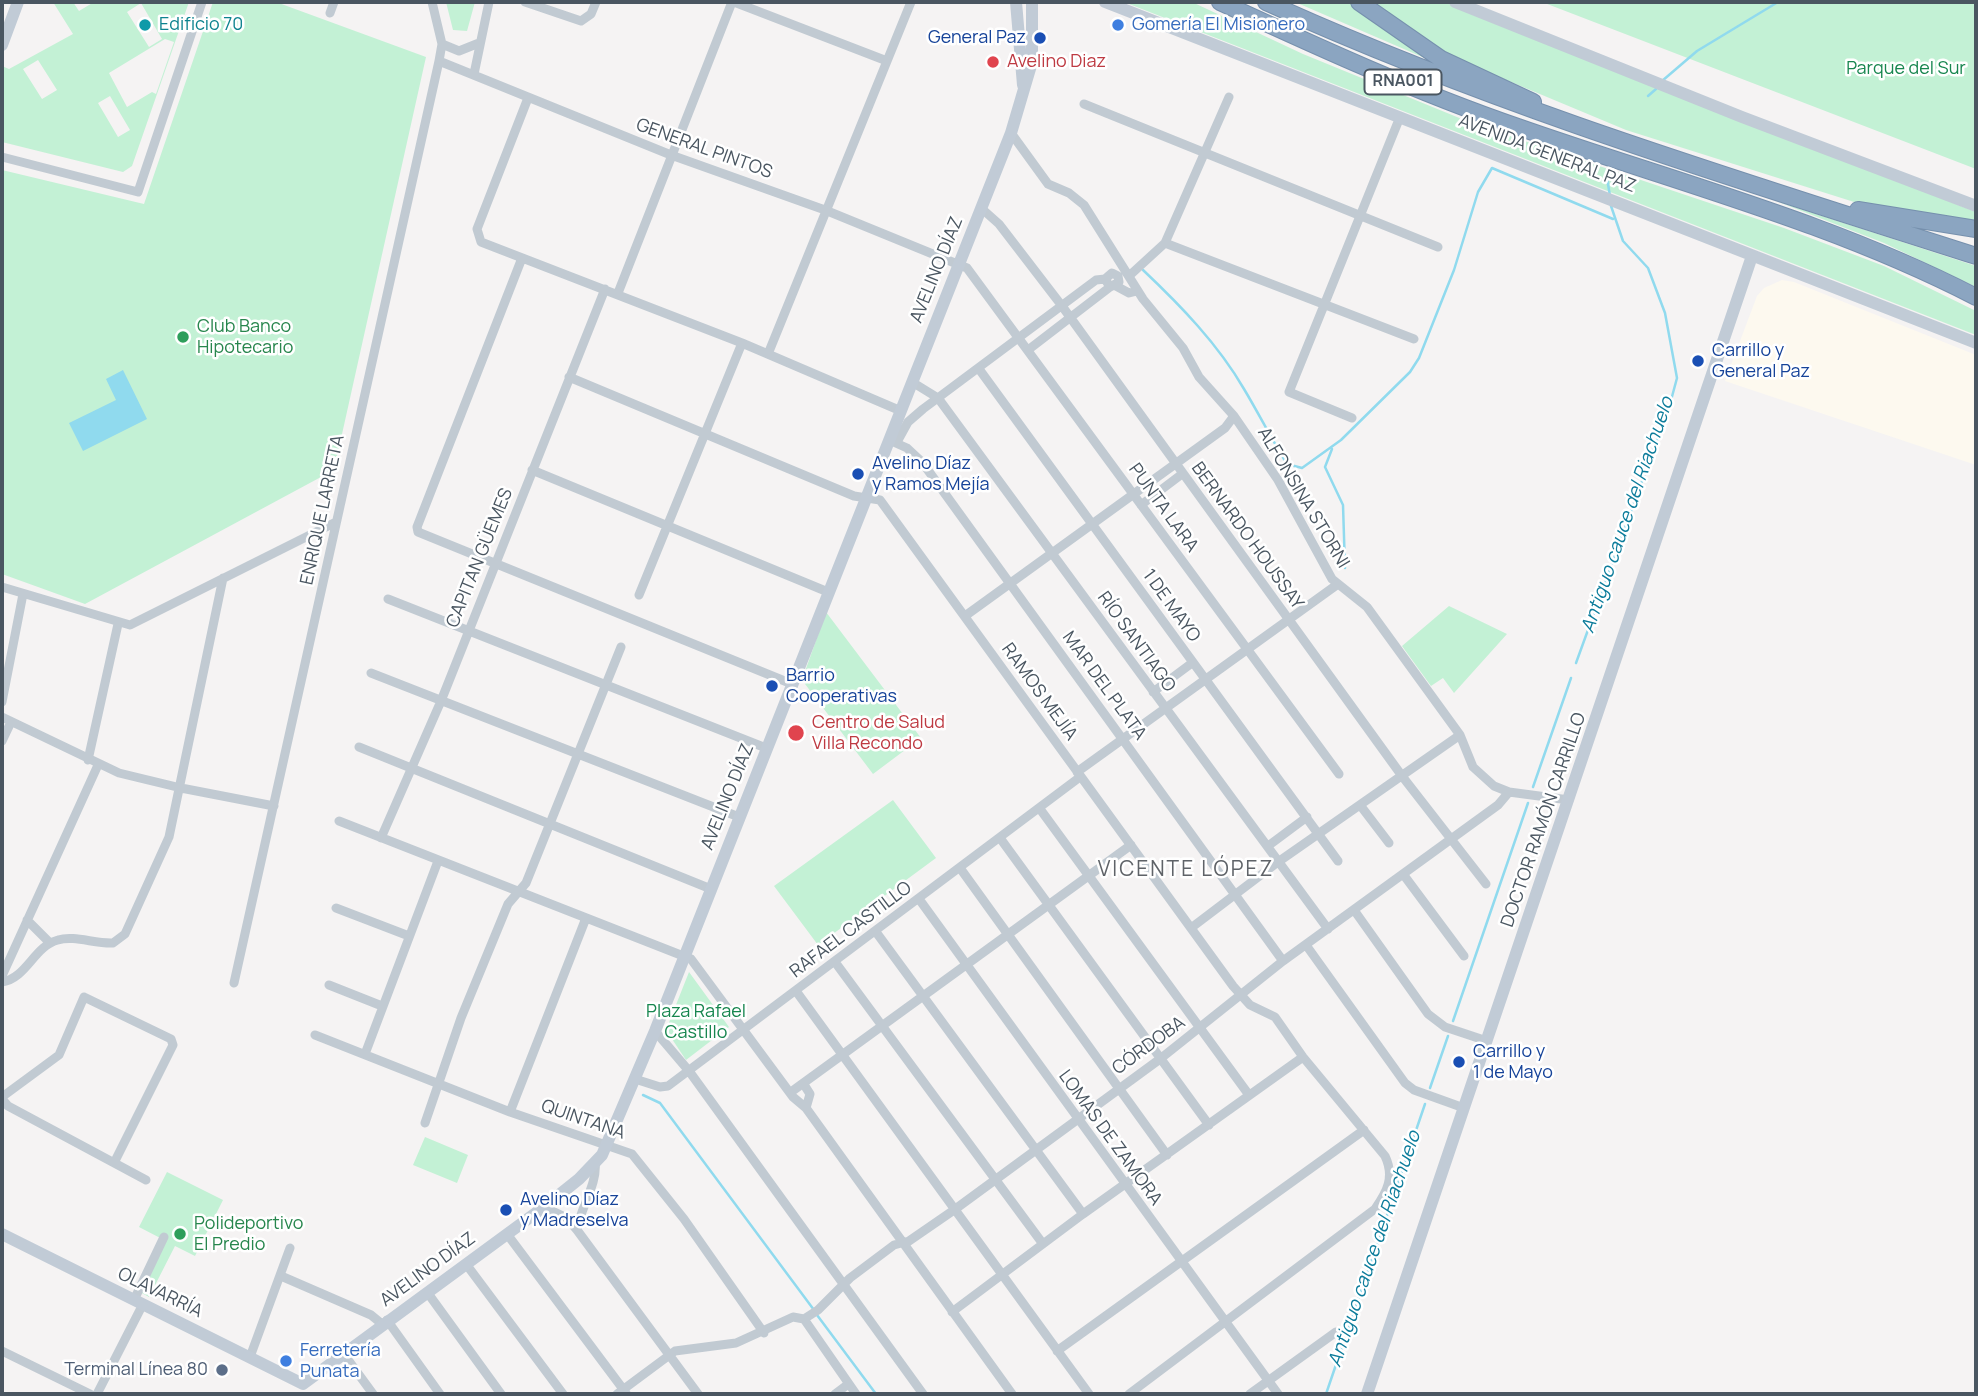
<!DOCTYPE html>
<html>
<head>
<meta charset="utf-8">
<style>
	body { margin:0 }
	#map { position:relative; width:1978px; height:1396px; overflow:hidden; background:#f5f3f3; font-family:Manrope,sans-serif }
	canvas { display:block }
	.frame { position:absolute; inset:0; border:4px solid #4a5661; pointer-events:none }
</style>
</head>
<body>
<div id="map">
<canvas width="1978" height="1396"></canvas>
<div class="frame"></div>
</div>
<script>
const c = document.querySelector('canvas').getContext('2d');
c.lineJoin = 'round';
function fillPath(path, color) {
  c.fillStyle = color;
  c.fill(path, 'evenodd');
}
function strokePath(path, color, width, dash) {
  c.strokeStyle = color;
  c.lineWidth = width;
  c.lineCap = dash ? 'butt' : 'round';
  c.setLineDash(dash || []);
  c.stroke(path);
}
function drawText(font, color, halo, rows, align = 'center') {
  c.font = font + ' Manrope,sans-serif';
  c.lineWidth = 5;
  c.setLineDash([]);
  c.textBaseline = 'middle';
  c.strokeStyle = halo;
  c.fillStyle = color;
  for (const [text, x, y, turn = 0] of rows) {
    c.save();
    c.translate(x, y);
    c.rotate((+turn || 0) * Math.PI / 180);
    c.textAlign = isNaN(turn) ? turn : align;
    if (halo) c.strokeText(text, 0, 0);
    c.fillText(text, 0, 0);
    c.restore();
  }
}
fillPath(new Path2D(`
	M 1782,280 L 1794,282 L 1976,355 L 1976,465 L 1725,381 L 1757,296 L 1764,288 Z`), '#fdf9ef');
fillPath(new Path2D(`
	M 53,2 L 73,2 L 79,11 L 94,2 L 189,2 L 132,166 L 123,172 L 2,142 L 2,66 L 9,69 L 73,34 ZM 141,3 L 162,39 L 149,47 L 127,12 ZM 165,39 L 174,42 L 156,94 L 152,92 L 127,107 L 109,73 ZM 38,60 L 57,90 L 42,99 L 23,69 ZM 110,96 L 130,130 L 118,137 L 98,103 Z
	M 213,2 L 276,2 L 426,57 L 334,470 L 85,604 L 2,574 L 2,170 L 144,204 Z
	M 446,2 L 475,2 L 467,31 L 453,30 Z
	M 1124,2 L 1192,2 L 1303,54 L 1474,124 L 1784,228 L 1884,266 L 1976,311 L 1976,335 Z
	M 1295,2 L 1354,2 L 1429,56 L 1427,59 Z
	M 1369,2 L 1444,2 L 1976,212 L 1976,226 L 1889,213 L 1626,130 L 1456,59 Z
	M 1542,2 L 1976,2 L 1976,169 Z
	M 1776,201 L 1976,266 L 1976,287 L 1884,243 Z
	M 1449,606 L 1507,634 L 1454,693 L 1443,678 L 1431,686 L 1402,646 Z
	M 826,612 L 921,738 L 873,774 L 802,680 Z
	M 893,800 L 936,858 L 818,945 L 774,886 Z
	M 689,972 L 729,1027 L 686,1060 L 666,1030 Z
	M 425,1137 L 468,1155 L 457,1183 L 413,1165 Z
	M 167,1172 L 223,1200 L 195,1256 L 175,1246 L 149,1297 L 140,1292 L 166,1241 L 139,1227 Z`), '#c3f1d5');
fillPath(new Path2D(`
	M 123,370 L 147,419 L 83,451 L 69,423 L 116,400 L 106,379 Z`), '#90daee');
strokePath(new Path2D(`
	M 1662,81 L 1697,51 L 1778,2
	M 1648,96 L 1656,89
	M 1606,172 L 1610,196
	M 1143,270 C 1180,305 1218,344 1244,389 C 1259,414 1272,440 1287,464 L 1302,468 L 1341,440 L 1410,372 L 1419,358 L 1454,270 L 1478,192 L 1492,168 L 1613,219
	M 1332,449 L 1325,467 L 1343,505 L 1345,568
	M 1576,663 L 1670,404 L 1677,378 L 1665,313 L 1648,268 L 1623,241 L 1611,206
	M 1533,787 L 1571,678
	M 1453,1021 L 1528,803
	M 1430,1088 L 1448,1036
	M 643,1095 L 660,1103 L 814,1310
	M 817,1315 L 876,1394
	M 1326,1394 L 1425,1104`), '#90daee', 2.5);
const highway = new Path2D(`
	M 1220,2 C 1318,47 1416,92 1518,127 C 1672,181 1831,222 1976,297
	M 1266,2 C 1495,106 1736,179 1976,256
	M 1359,2 L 1441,59 L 1533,102
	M 1858,210 L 1976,229`);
strokePath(highway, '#7690ad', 18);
strokePath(new Path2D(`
	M 525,2 L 581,21 L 591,14 L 596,2
	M 734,2 L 887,61
	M 330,13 L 334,2
	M 442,44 L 459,51 L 479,43
	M 439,61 L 671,155 L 825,210 L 967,268 L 1339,774
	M 474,74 L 489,2
	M 528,98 L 477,229 L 481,242 L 742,343 L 901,411
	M 1084,104 L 1438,247
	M 1011,133 L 1048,184 L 1069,193 L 1084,205 L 1143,299 L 1183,348 L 1199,377 L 1234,416 L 1278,480 L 1332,579 L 1367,607 L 1460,735 L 1473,767 L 1494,786 L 1509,792 L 1569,800
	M 2,157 L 138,192 L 202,2
	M 981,208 L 999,224 L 1062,306 L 1402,776 L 1486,884
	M 1165,243 L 1414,339
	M 522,258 L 417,527 L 418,532 L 792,684
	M 1129,276 L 1165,243 L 1229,97
	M 1116,286 L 1129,293 L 1137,291
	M 618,293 L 732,2
	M 1028,350 L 1110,287
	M 768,354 L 911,2
	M 979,369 L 1338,861
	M 569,377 L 854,496 L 880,500 L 1233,986 L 1250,1005 L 1275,1017 L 1303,1057 L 1385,1156 C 1395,1177 1387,1192 1375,1209 L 1129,1394
	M 912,382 L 938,398 L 1328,929
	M 1352,418 L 1289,392 L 1400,117
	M 889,440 L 907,448 L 922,462 L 1283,961
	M 897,442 L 908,422 L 923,409 L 1096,280 L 1105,279 L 1112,273 L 1118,276 L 1119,282 L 1110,287 L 1105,279
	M 532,470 L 828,592
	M 1141,505 L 1182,474
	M 2,587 L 130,625 L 336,522
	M 639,595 L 742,343
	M 388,599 L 766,748
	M 965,616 L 1225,428 L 1234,416
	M 371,673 L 739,817
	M 1153,692 L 1192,663
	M 2,702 L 23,594
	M 2,717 L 119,773 L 181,788 L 274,806
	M 2,741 L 11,722
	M 359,747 L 711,889
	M 88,760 L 118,624
	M 1077,772 L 1338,584
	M 1360,805 L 1389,843
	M 1040,809 L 1249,1095
	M 339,821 L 691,959 L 793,1097 L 806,1108 L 1012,1394
	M 381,838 L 441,701 L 605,289
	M 1000,838 L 1209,1125
	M 1268,846 L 1307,817
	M 960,868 L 1167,1155
	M 1403,874 L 1464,956
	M 919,899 L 1278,1394
	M 336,908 L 409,936
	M 1354,910 L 1428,1014 L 1445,1027 L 1487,1041
	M 27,920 L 50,943
	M 1191,928 L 1278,862 L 1460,735
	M 876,932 L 1083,1214
	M 1306,945 L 1405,1083 L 1414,1090 L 1464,1108
	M 835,962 L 1043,1244
	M 2,976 L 98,765
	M 2,982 C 27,978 34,946 58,940 C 74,935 95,944 113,943 L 125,934 L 169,837 L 223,578
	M 234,983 L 439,61 L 442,44 L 432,2
	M 329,985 L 382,1006
	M 796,991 L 1089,1394
	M 655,1031 L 689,1071 L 923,1394
	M 315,1035 L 510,1112 L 632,1154 L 684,1219 L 764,1333
	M 365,1054 L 438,861
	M 635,1079 L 660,1087 L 668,1086 L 1080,777
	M 803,1083 L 810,1094 L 806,1108
	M 791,1092 L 1131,845
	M 2,1097 L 59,1055 L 84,997 L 171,1039 L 173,1045 L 115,1161
	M 2,1099 L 8,1106 L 146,1180
	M 510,1112 L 586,918
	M 425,1123 L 461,1018 L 508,904 L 526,883 L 621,647
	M 595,1162 C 598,1184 580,1208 577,1230 L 698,1394
	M 544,1207 L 567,1218 L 577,1230
	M 507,1234 L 626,1393
	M 466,1264 L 563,1394
	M 281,1276 L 371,1315 L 382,1324
	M 427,1292 L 501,1394
	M 134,1300 L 164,1237
	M 952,1312 L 1083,1214 L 1303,1057
	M 804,1319 L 818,1310 L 850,1278 L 894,1245 L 909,1241 L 954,1210 L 1160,1059 L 1283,961 L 1498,805 L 1509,792
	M 804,1319 L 856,1394
	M 387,1320 L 440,1394
	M 2,1351 L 90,1394
	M 1057,1351 L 1364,1130
	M 343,1353 L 373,1394
	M 250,1357 L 290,1248
	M 97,1394 L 143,1304
	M 617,1394 L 675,1351 L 736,1343 L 793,1317 L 804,1319
	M 835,1394 L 847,1385
	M 1250,1394 L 1336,1332`), '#c1cad2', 9);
strokePath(new Path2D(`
	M 1016,2 L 1023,85
	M 1105,2 L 1976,343
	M 1455,2 L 1742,117 L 1976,206
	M 2,45 L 18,2
	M 2,1234 L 303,1384 L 544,1207 L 579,1179 L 602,1155 L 655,1031 L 1011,133 L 1032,62 L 1032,2
	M 1367,1394 L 1752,256`), '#c1cbd6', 12);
strokePath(highway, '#8ba5c1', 16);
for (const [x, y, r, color] of [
	[145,25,7,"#0f9aa8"],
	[1118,25,7,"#3f7fe0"],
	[1040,38,7,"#1a4fb4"],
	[993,62,7,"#e0444e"],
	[183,337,7,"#2e9e5b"],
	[1698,361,7,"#1a4fb4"],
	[858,474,7,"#1a4fb4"],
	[772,686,7,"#1a4fb4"],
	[796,733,9,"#e0444e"],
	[1459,1062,7,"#1a4fb4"],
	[506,1210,7,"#1a4fb4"],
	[180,1234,7,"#2e9e5b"],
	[286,1361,7,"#3f7fe0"],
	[222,1370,7,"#5c6f8a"]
]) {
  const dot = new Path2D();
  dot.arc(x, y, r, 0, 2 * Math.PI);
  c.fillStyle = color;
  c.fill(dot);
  strokePath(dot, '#fff', 2.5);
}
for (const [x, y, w] of [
	[1403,82,77]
]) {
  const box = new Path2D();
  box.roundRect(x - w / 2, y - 12.5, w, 25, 5);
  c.fillStyle = '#fff';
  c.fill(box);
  strokePath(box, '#4a5661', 2);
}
drawText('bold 16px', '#4a5661', null, [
	["RNA001",1403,82]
]);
drawText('18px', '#0d838f', '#fff', [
	["Edificio 70",159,25]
], 'left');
drawText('18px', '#366cbe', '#fff', [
	["Gomería El Misionero",1132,25],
	["Ferretería",300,1351],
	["Punata",300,1372]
], 'left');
drawText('18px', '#164399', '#fff', [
	["General Paz",1026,38,"right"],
	["Carrillo y",1712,351],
	["General Paz",1712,372],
	["Avelino Díaz",872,464],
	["y Ramos Mejía",872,485],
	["Barrio",786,676],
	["Cooperativas",786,697],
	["Carrillo y",1473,1052],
	["1 de Mayo",1473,1073],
	["Avelino Díaz",520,1200],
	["y Madreselva",520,1221]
], 'left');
drawText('18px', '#be3a42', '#fff', [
	["Avelino Diaz",1007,62],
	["Centro de Salud",812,723],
	["Villa Recondo",812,744]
], 'left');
drawText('18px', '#17864f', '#fff', [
	["Parque del Sur",1906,69],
	["Plaza Rafael",696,1012],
	["Castillo",696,1033]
]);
drawText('18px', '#4a5661', '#fff', [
	["GENERAL PINTOS",704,149,20],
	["AVENIDA GENERAL PAZ",1547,154,21],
	["AVELINO DÍAZ",937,270,-68],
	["ALFONSINA STORNI",1303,498,59],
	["PUNTA LARA",1163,508,54],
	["ENRIQUE LARRETA",323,510,-78],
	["BERNARDO HOUSSAY",1247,536,54],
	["CAPITAN GÜEMES",480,558,-68],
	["1 DE MAYO",1171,606,54],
	["RÍO SANTIAGO",1136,642,54],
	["MAR DEL PLATA",1104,686,54],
	["RAMOS MEJÍA",1039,692,54],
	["AVELINO DÍAZ",728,797,-68],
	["DOCTOR RAMÓN CARRILLO",1544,820,-71],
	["RAFAEL CASTILLO",851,930,-37],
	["CÓRDOBA",1149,1046,-36],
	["QUINTANA",583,1120,19],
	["LOMAS DE ZAMORA",1110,1138,54],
	["AVELINO DÍAZ",428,1270,-36],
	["OLAVARRÍA",160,1293,26]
]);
drawText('18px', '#27864d', '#fff', [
	["Club Banco",197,327],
	["Hipotecario",197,348],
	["Polideportivo",194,1224],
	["El Predio",194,1245]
], 'left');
drawText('18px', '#4e5e75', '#fff', [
	["Terminal Línea 80",208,1370]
], 'right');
drawText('italic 19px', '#0c7c9b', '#fff', [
	["Antiguo cauce del Riachuelo",1628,515,-71],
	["Antiguo cauce del Riachuelo",1375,1249,-71]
]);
c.letterSpacing = '2px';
drawText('21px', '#5f6368', '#fff', [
	["VICENTE LÓPEZ",1186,870]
]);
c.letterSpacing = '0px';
</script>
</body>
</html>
